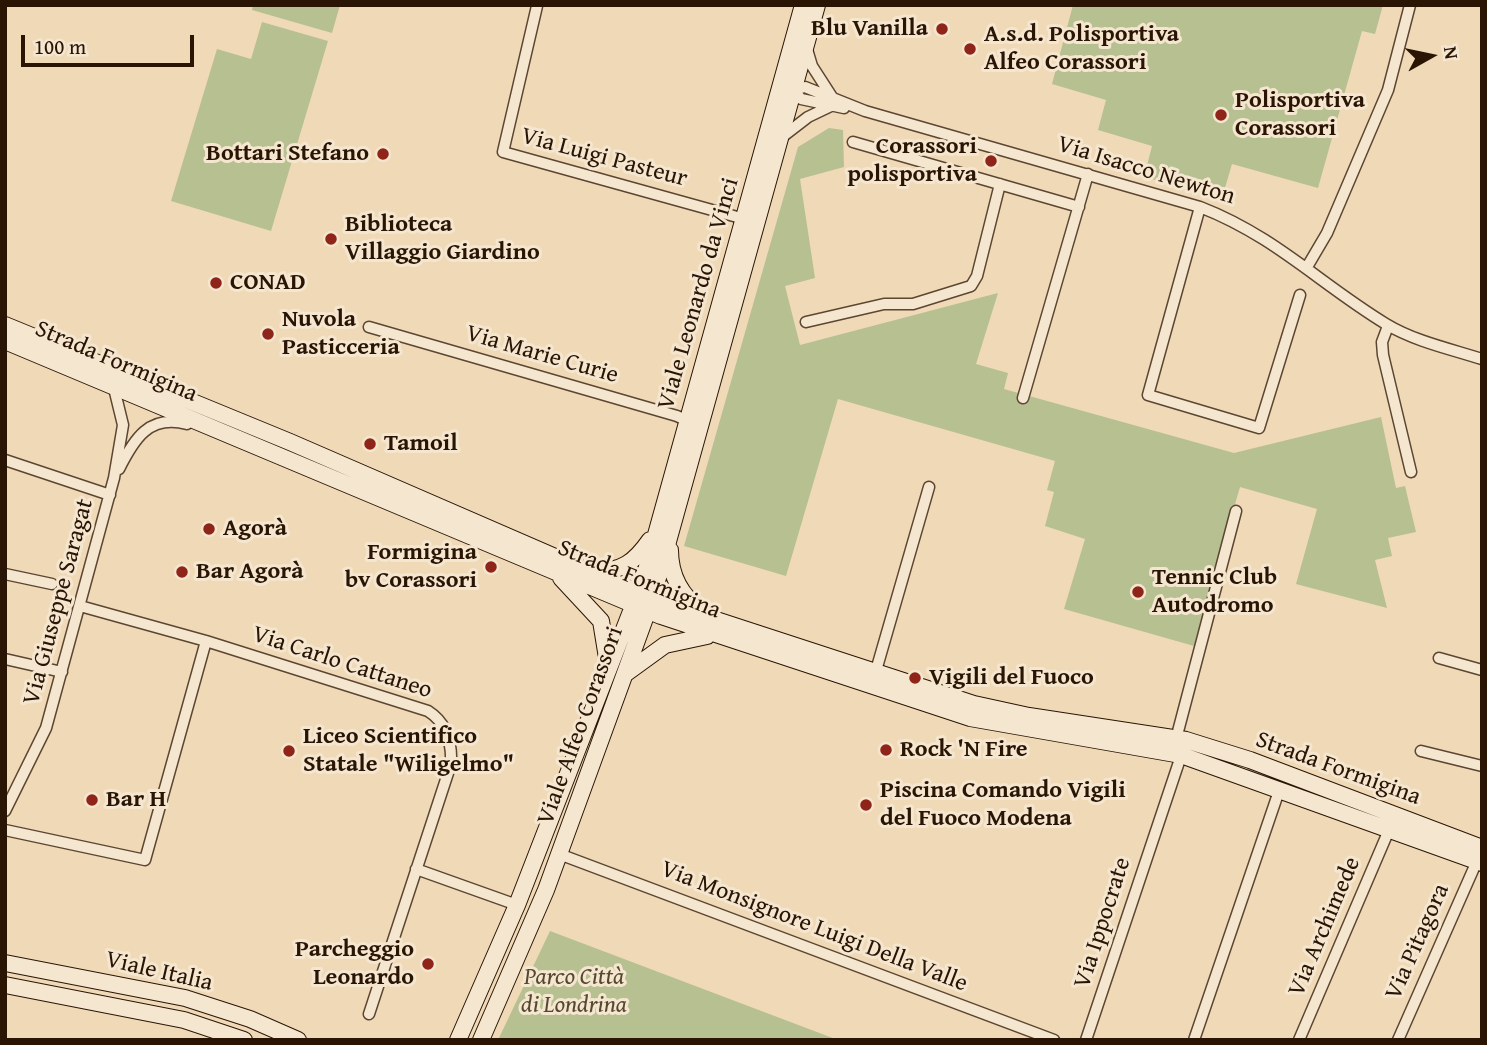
<!DOCTYPE html>
<html>
<head>
<meta charset="utf-8">
<style>
	body { margin:0 }
	#map { position:relative; width:1487px; height:1045px; overflow:hidden; background:#f0d9b7; font-family:"Gentium Book Plus",serif }
	canvas { display:block }
	.frame { position:absolute; inset:0; border:7px solid #2a1505; pointer-events:none }
	.north { position:absolute; left:1396px; top:21px; width:70px; height:70px; -webkit-text-stroke:5px #f5e6d0; paint-order:stroke; rotate:81deg; font-size:19px; font-weight:700; line-height:28px; text-align:center; color:#2a1505 }
	.north::after { content:''; display:block; margin:auto; width:24px; height:32px; background:#2a1505; clip-path:polygon(50% 0,100% 100%,50% 72%,0 100%) }
	.scale { position:absolute; left:21px; top:35px; width:173px; height:32px; box-sizing:border-box; border:4px solid #2a1505; border-top:0; padding-left:9px; font-size:21px; line-height:24px; white-space:nowrap; color:#2a1505; -webkit-text-stroke:5px #f5e6d0; paint-order:stroke }
</style>
</head>
<body>
<div id="map">
<canvas width="1487" height="1045"></canvas>
<div class="frame"></div>
<div class="north">N</div>
<div class="scale">100 m</div>
</div>
<script>
const c = document.querySelector('canvas').getContext('2d');
c.lineJoin = 'round';
function fillPath(path, color) {
  c.fillStyle = color;
  c.fill(path, 'evenodd');
}
function strokePath(path, color, width, dash) {
  c.strokeStyle = color;
  c.lineWidth = width;
  c.lineCap = dash ? 'butt' : 'round';
  c.setLineDash(dash || []);
  c.stroke(path);
}
function drawText(font, color, halo, rows, align = 'center') {
  c.font = font + ' "Gentium Book Plus",serif';
  c.lineWidth = 6;
  c.setLineDash([]);
  c.textBaseline = 'middle';
  c.strokeStyle = halo;
  c.fillStyle = color;
  for (const [text, x, y, turn = 0] of rows) {
    c.save();
    c.translate(x, y);
    c.rotate((+turn || 0) * Math.PI / 180);
    c.textAlign = isNaN(turn) ? turn : align;
    if (halo) c.strokeText(text, 0, 0);
    c.fillText(text, 0, 0);
    c.restore();
  }
}
fillPath(new Path2D(`
	M 253,5 L 340,5 L 332,33 L 252,10 Z
	M 1073,5 L 1383,5 L 1375,34 L 1362,31 L 1318,188 L 1232,164 L 1222,198 L 1144,177 L 1152,146 L 1098,130 L 1106,100 L 1052,84 Z
	M 262,22 L 328,41 L 271,231 L 171,201 L 217,49 L 251,59 Z
	M 829,128 L 843,130 L 844,167 L 800,179 L 815,278 L 785,286 L 800,345 L 998,293 L 976,364 L 1008,373 L 1004,389 L 1234,453 L 1381,417 L 1396,488 L 1405,486 L 1416,532 L 1388,538 L 1392,556 L 1375,560 L 1387,608 L 1296,584 L 1317,509 L 1240,487 L 1194,646 L 1064,609 L 1085,539 L 1045,526 L 1054,492 L 1047,490 L 1055,461 L 838,399 L 786,576 L 684,546 L 798,147 Z
	M 550,931 L 838,1040 L 498,1040 Z`), '#b6c091');
const street = new Path2D(`
	M 537,6 L 503,152 L 748,220
	M 806,46 L 812,66 L 832,97
	M 791,86 L 801,99 L 844,108
	M 793,90 L 805,87 L 865,111 L 1200,207 C 1275,236 1320,284 1386,324 C 1414,341 1450,349 1482,359
	M 782,137 L 808,117 L 831,106
	M 853,142 L 1079,207
	M 1200,207 L 1148,395 L 1259,428 L 1300,295
	M 1307,267 L 1327,233 L 1388,90 L 1410,5
	M 806,322 L 884,304 L 913,304 L 971,286 L 977,276 L 1000,184
	M 1388,326 L 1382,342 L 1383,355 L 1411,472
	M 369,327 L 677,416 L 692,423
	M 1023,398 L 1088,174
	M 5,460 L 110,495
	M 119,469 C 134,439 149,414 187,424
	M 5,574 L 52,584
	M 80,606 L 206,641 L 428,711 C 447,723 452,743 451,764 L 369,1014
	M 1439,658 L 1482,670
	M 5,659 L 62,672
	M 875,674 L 929,487
	M 1176,739 L 1236,511
	M 1421,751 L 1482,766
	M 5,811 L 46,728 L 114,478 L 123,425 L 113,384
	M 5,830 L 145,860 L 206,641
	M 559,854 L 1054,1040
	M 416,869 L 517,905
	M 1086,1040 L 1183,750
	M 1194,1040 L 1280,788
	M 1299,1040 L 1389,830
	M 1398,1040 L 1477,861`);
const secondary = new Path2D(`
	M 5,325 L 290,442 L 652,599 L 974,704 L 1029,716 L 1186,740 L 1250,760 L 1482,848
	M 5,341 L 661,616 L 970,718 L 1181,755 L 1482,863
	M 670,550 C 670,576 681,596 702,611
	M 594,572 C 622,571 634,563 650,540
	M 561,578 L 601,621 L 608,664
	M 625,674 L 665,645 L 707,636
	M 5,963 L 185,998 L 250,1019 L 298,1040
	M 5,985 L 184,1020 L 244,1040
	M 458,1040 L 517,905 L 644,578 L 803,5
	M 481,1040 L 546,890 L 652,599 L 817,5`);
strokePath(street, '#5c4632', 13);
strokePath(secondary, '#2a1505', 18);
strokePath(street, '#f5e6d0', 10);
strokePath(secondary, '#f5e6d0', 16);
for (const [x, y, r, color] of [
	[942,29,7,"#8f2418"],
	[970,49,7,"#8f2418"],
	[1221,115,7,"#8f2418"],
	[383,154,7,"#8f2418"],
	[991,161,7,"#8f2418"],
	[331,239,7,"#8f2418"],
	[216,283,7,"#8f2418"],
	[268,334,7,"#8f2418"],
	[370,444,7,"#8f2418"],
	[209,529,7,"#8f2418"],
	[491,567,7,"#8f2418"],
	[182,572,7,"#8f2418"],
	[1138,592,7,"#8f2418"],
	[915,678,7,"#8f2418"],
	[886,750,7,"#8f2418"],
	[289,751,7,"#8f2418"],
	[92,800,7,"#8f2418"],
	[866,805,7,"#8f2418"],
	[428,964,7,"#8f2418"]
]) {
  const dot = new Path2D();
  dot.arc(x, y, r, 0, 2 * Math.PI);
  c.fillStyle = color;
  c.fill(dot);
  strokePath(dot, '#f5e6d0', 2.5);
}
drawText('bold 24px', '#2a1505', '#f5e6d0', [
	["Blu Vanilla",928,29,"right"],
	["A.s.d. Polisportiva",984,35],
	["Alfeo Corassori",984,63],
	["Polisportiva",1235,101],
	["Corassori",1235,129],
	["Corassori",977,147,"right"],
	["polisportiva",977,175,"right"],
	["Bottari Stefano",369,154,"right"],
	["Biblioteca",345,225],
	["Villaggio Giardino",345,253],
	["CONAD",230,283],
	["Nuvola",282,320],
	["Pasticceria",282,348],
	["Tamoil",384,444],
	["Agorà",223,529],
	["Formigina",477,553,"right"],
	["bv Corassori",477,581,"right"],
	["Bar Agorà",196,572],
	["Tennic Club",1152,578],
	["Autodromo",1152,606],
	["Vigili del Fuoco",929,678],
	["Liceo Scientifico",303,737],
	["Statale \"Wiligelmo\"",303,765],
	["Rock 'N Fire",900,750],
	["Piscina Comando Vigili",880,791],
	["del Fuoco Modena",880,819],
	["Bar H",106,800],
	["Parcheggio",414,950,"right"],
	["Leonardo",414,978,"right"]
], 'left');
drawText('24px', '#2a1505', '#f5e6d0', [
	["Via Luigi Pasteur",604,158,15],
	["Via Isacco Newton",1146,171,17],
	["Viale Leonardo da Vinci",699,294,-74],
	["Via Marie Curie",542,355,16],
	["Strada Formigina",116,362,23],
	["Strada Formigina",639,580,22],
	["Via Giuseppe Saragat",59,602,-75],
	["Via Carlo Cattaneo",342,663,18],
	["Viale Alfeo Corassori",581,726,-70],
	["Strada Formigina",1338,769,20],
	["Via Ippocrate",1103,923,-72],
	["Via Monsignore Luigi Della Valle",814,927,21],
	["Via Archimede",1325,927,-67],
	["Via Pitagora",1418,942,-66],
	["Viale Italia",159,972,13]
]);
drawText('italic 24px', '#54482f', '#f5e6d0', [
	["Parco Città",574,978],
	["di Londrina",574,1006]
]);
</script>
</body>
</html>
